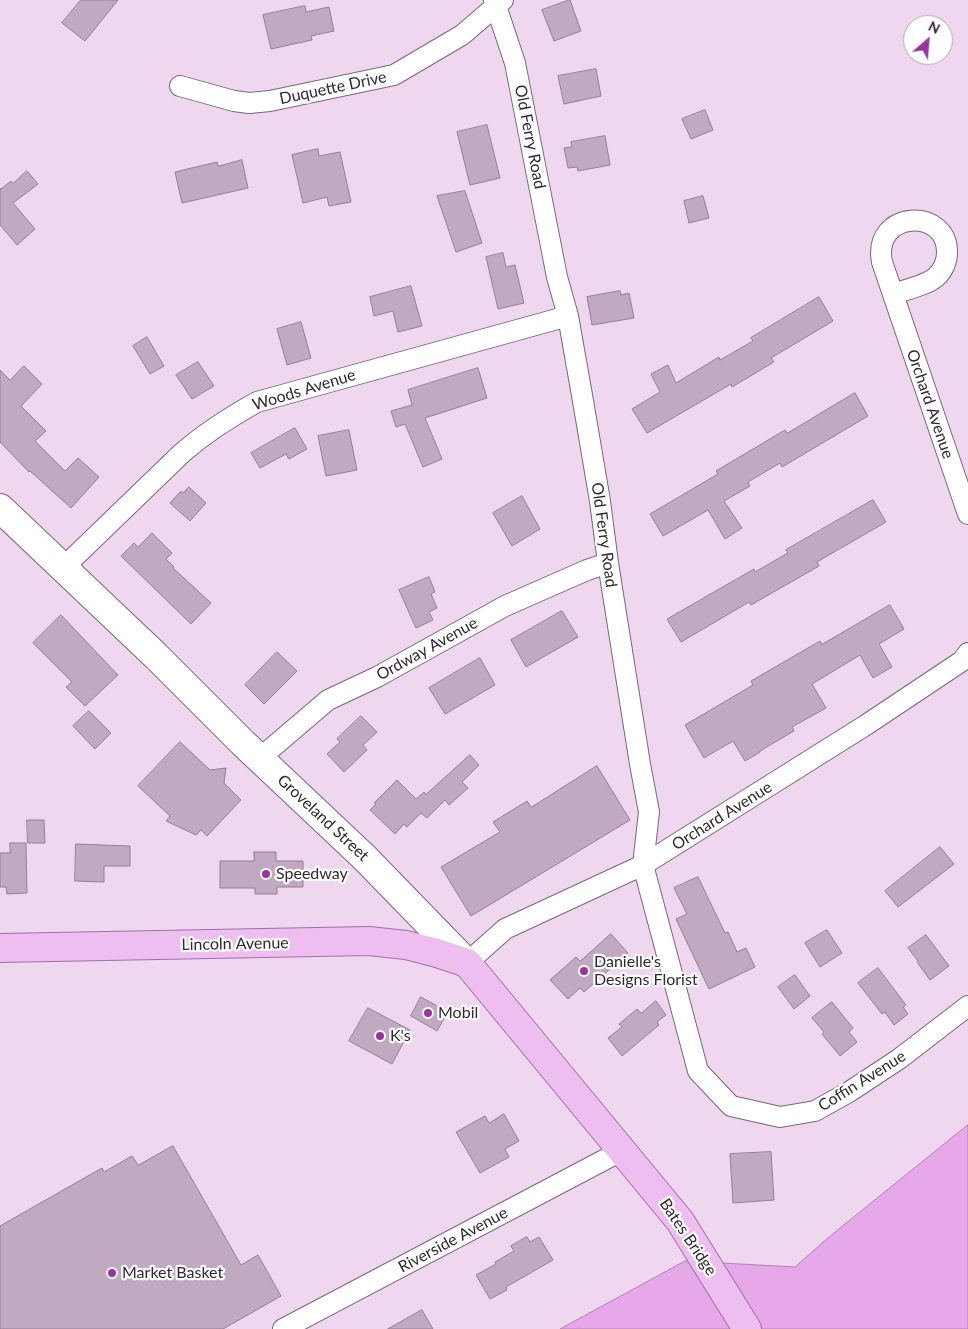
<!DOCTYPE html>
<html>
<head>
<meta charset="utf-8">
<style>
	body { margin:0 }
	#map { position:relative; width:968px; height:1329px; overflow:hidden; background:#efd7f0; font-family:Lato,sans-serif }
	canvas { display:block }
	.north { position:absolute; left:903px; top:15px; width:50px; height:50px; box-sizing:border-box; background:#fff; border:1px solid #ada9ad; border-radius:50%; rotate:27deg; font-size:14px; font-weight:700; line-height:20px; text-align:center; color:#312831 }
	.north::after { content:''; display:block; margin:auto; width:18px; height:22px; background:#96359d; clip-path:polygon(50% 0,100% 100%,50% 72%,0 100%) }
</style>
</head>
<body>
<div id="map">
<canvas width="968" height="1329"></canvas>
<div class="north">N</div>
</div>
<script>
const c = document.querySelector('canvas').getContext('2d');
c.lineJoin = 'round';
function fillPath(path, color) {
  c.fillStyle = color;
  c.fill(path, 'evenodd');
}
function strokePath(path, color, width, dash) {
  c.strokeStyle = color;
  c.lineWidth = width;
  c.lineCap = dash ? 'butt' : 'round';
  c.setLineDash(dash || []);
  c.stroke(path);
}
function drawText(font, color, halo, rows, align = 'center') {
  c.font = font + ' Lato,sans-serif';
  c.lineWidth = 4.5;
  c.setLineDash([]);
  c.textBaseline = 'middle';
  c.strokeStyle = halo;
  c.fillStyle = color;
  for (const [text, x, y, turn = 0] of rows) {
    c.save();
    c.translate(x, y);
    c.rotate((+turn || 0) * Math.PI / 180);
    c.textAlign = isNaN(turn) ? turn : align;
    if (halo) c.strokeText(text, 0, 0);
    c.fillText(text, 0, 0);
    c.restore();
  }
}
const water = new Path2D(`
	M 968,1125 L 968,1329 L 560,1329 L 685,1261 L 795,1267 L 829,1237 Z`);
fillPath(water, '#e7a8ea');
strokePath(water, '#b082b2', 1);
const building = new Path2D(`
	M 81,0 L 118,0 L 85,41 L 62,23 Z
	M 569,0 L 570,0 L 581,31 L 554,41 L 542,10 Z
	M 305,6 L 306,12 L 329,7 L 334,31 L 311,36 L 312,40 L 271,49 L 263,15 Z
	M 596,69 L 601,96 L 564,104 L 558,76 Z
	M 705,110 L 713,130 L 691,139 L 682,119 Z
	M 487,125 L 500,178 L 470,185 L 457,132 Z
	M 605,136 L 610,165 L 578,171 L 577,167 L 568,168 L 564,148 L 572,147 L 571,142 Z
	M 318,149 L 319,156 L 340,152 L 351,202 L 329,206 L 327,197 L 303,203 L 292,155 Z
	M 242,160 L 248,188 L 182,203 L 175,172 L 217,162 L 218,166 Z
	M 27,171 L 38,184 L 13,203 L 35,229 L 17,245 L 0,225 L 0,188 L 1,189 L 11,181 L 13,183 Z
	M 465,191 L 482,243 L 456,252 L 437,196 Z
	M 703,196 L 709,218 L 689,223 L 684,201 Z
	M 503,253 L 506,267 L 515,265 L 524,303 L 498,309 L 486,257 Z
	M 411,286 L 422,326 L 398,332 L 393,311 L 374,316 L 370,297 Z
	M 620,291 L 621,295 L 629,293 L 634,318 L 592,325 L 587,297 Z
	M 819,297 L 833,321 L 771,358 L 774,362 L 732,387 L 731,384 L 647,433 L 632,409 L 660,392 L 651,374 L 668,365 L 676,383 L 719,357 L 720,360 L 753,341 L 751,338 Z
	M 301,322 L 311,358 L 287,365 L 277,329 Z
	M 147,337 L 164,366 L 150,374 L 133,346 Z
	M 198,362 L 214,386 L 192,399 L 176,375 Z
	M 24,366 L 42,384 L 21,406 L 46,431 L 35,441 L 65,471 L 78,458 L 99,477 L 71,508 L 30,471 L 29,472 L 0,442 L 0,370 L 10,380 Z
	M 478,368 L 487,398 L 425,418 L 442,459 L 423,467 L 405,424 L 396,427 L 391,411 L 412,405 L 408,390 Z
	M 855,393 L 868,416 L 782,467 L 780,463 L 748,482 L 750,486 L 724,501 L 742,528 L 725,539 L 708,510 L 663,536 L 650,514 L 718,474 L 716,471 L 785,430 L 787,433 Z
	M 295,428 L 307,449 L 289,459 L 286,454 L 260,468 L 251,453 Z
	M 349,430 L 357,470 L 326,476 L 318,436 Z
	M 189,487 L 206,503 L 190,521 L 170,503 L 181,491 L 183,493 Z
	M 522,496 L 540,529 L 512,546 L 493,513 Z
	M 873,500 L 886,522 L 817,562 L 819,566 L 751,605 L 749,602 L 681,642 L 667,619 L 754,569 L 755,572 L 788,553 L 786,550 Z
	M 152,533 L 172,553 L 166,559 L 174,567 L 173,568 L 211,603 L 191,624 L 121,556 L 134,543 L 138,547 Z
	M 429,577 L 435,592 L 431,594 L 437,608 L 429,612 L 433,620 L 416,628 L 399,590 Z
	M 890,605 L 904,629 L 879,644 L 892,667 L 873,678 L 860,655 L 812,684 L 826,708 L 792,727 L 794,731 L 760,751 L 760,752 L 745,761 L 733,741 L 704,758 L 685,725 L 753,685 L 751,681 L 820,641 L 822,644 Z
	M 562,611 L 578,637 L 526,667 L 511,640 Z
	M 61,615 L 118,675 L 85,706 L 66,687 L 72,682 L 33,643 Z
	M 277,652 L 297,671 L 264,704 L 245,685 Z
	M 480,658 L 495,685 L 445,714 L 429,688 Z
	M 89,711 L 111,733 L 95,749 L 73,726 Z
	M 361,716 L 377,732 L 363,745 L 367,750 L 344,772 L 327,754 L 340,742 L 337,739 Z
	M 180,742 L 210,770 L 226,768 L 224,783 L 241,800 L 207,836 L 201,830 L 196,835 L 166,821 L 170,816 L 138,786 Z
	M 470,755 L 479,765 L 462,782 L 468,788 L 449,805 L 445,800 L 427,818 L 421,813 L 407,827 L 404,824 L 395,834 L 370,810 L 376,804 L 374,803 L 397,780 L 416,799 L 424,792 L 426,794 Z
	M 597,766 L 630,820 L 471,916 L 441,867 L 500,832 L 493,822 L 527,801 L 531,807 Z
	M 27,820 L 44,820 L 45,843 L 28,843 Z
	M 10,843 L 26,843 L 27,893 L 7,894 L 6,887 L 0,887 L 0,853 L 10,853 Z
	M 76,844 L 130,846 L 130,866 L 104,866 L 104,882 L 75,881 Z
	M 940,847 L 954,864 L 898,907 L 885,891 Z
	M 254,852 L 276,852 L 276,861 L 303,861 L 303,887 L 277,887 L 277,894 L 255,894 L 255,888 L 220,888 L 220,861 L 254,861 Z
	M 698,877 L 725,933 L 728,932 L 737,952 L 746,948 L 755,967 L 709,989 L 676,919 L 687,914 L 674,888 Z
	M 827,930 L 842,953 L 820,967 L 805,943 Z
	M 611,934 L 628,953 L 584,992 L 580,988 L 568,999 L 550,980 L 576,957 L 580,961 Z
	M 926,935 L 949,966 L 930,980 L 917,962 L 918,961 L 908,948 Z
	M 878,968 L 906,1005 L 903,1007 L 908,1014 L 894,1025 L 885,1012 L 882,1014 L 858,983 Z
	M 795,975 L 810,996 L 794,1009 L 778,987 Z
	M 421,997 L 448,1012 L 437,1031 L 411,1016 Z
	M 656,1001 L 666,1015 L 657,1022 L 659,1025 L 622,1056 L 608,1038 L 622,1027 L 619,1024 L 637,1009 L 641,1013 Z
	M 832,1002 L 853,1028 L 849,1032 L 857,1042 L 840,1056 L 822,1034 L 824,1032 L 812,1018 Z
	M 368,1008 L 410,1030 L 392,1064 L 349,1041 Z
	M 504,1114 L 519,1141 L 505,1149 L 509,1157 L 480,1173 L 456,1132 L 485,1116 L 489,1123 Z
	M 173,1146 L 241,1265 L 258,1255 L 281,1296 L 223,1329 L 0,1329 L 0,1226 L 102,1168 L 104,1172 L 132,1156 L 138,1165 Z
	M 771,1152 L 774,1200 L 733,1203 L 730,1154 Z
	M 527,1237 L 530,1242 L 539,1237 L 553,1260 L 506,1287 L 507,1290 L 490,1299 L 476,1275 L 496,1264 L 495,1262 L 514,1251 L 511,1246 Z
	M 422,1310 L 433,1329 L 388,1329 Z`);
fillPath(building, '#c1a9c1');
strokePath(building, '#957f95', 1);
const minor = new Path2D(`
	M 494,0 L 515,63 L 557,277 L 568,316 L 583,401 L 600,501 L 608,563 L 640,764 L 649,812 L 643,865 L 698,1071 L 731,1106 L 780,1117 L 815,1111 L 849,1092 L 899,1059 L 968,1006
	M 180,86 L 234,101 L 249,103 L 270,101 L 394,75 L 462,35 L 503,0
	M 893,294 C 905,290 927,285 936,277 C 943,271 947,261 947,253 C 948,207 872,210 882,262 L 968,514
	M 63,568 L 182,453 C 205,433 230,417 257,402 L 568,316
	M 260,758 L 328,700 L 377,677 L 505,606 L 587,570 L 608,563
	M 467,963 L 505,929 L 643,865 L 866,725 L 962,661 L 968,653
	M 283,1329 L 623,1150`);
const secondary = new Path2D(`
	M 0,508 L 156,656 L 243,743 L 365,858 L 467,963`);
const primary = new Path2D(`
	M 0,948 L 369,941 L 406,945 L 437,953 L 467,963 L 680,1221 L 747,1329`);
strokePath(minor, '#7b667c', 22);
strokePath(secondary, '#7b667c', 30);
strokePath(primary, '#a36ea6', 30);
strokePath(minor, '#fff', 20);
strokePath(secondary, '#fff', 28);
strokePath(primary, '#edbeef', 28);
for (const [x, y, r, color] of [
	[266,874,5,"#96359d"],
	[584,971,5,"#96359d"],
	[428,1013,5,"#96359d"],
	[380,1036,5,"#96359d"],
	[112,1273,5,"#96359d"]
]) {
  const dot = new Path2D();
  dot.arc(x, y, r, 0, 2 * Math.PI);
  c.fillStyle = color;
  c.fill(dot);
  strokePath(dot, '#fff', 2);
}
drawText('16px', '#312831', '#fff', [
	["Duquette Drive",333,88,-12],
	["Old Ferry Road",530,137,79],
	["Woods Avenue",304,390,-17],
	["Orchard Avenue",930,404,71],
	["Old Ferry Road",604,535,82],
	["Ordway Avenue",427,649,-29],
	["Orchard Avenue",722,816,-32],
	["Groveland Street",323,818,43],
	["Lincoln Avenue",235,944,-1],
	["Coffin Avenue",862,1081,-32],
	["Bates Bridge",688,1237,56],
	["Riverside Avenue",453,1240,-28]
]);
drawText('16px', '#312831', '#fff', [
	["Speedway",276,874],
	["Danielle's",594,962],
	["Designs Florist",594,980],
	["Mobil",438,1013],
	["K's",390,1036],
	["Market Basket",122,1273]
], 'left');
</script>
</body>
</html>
